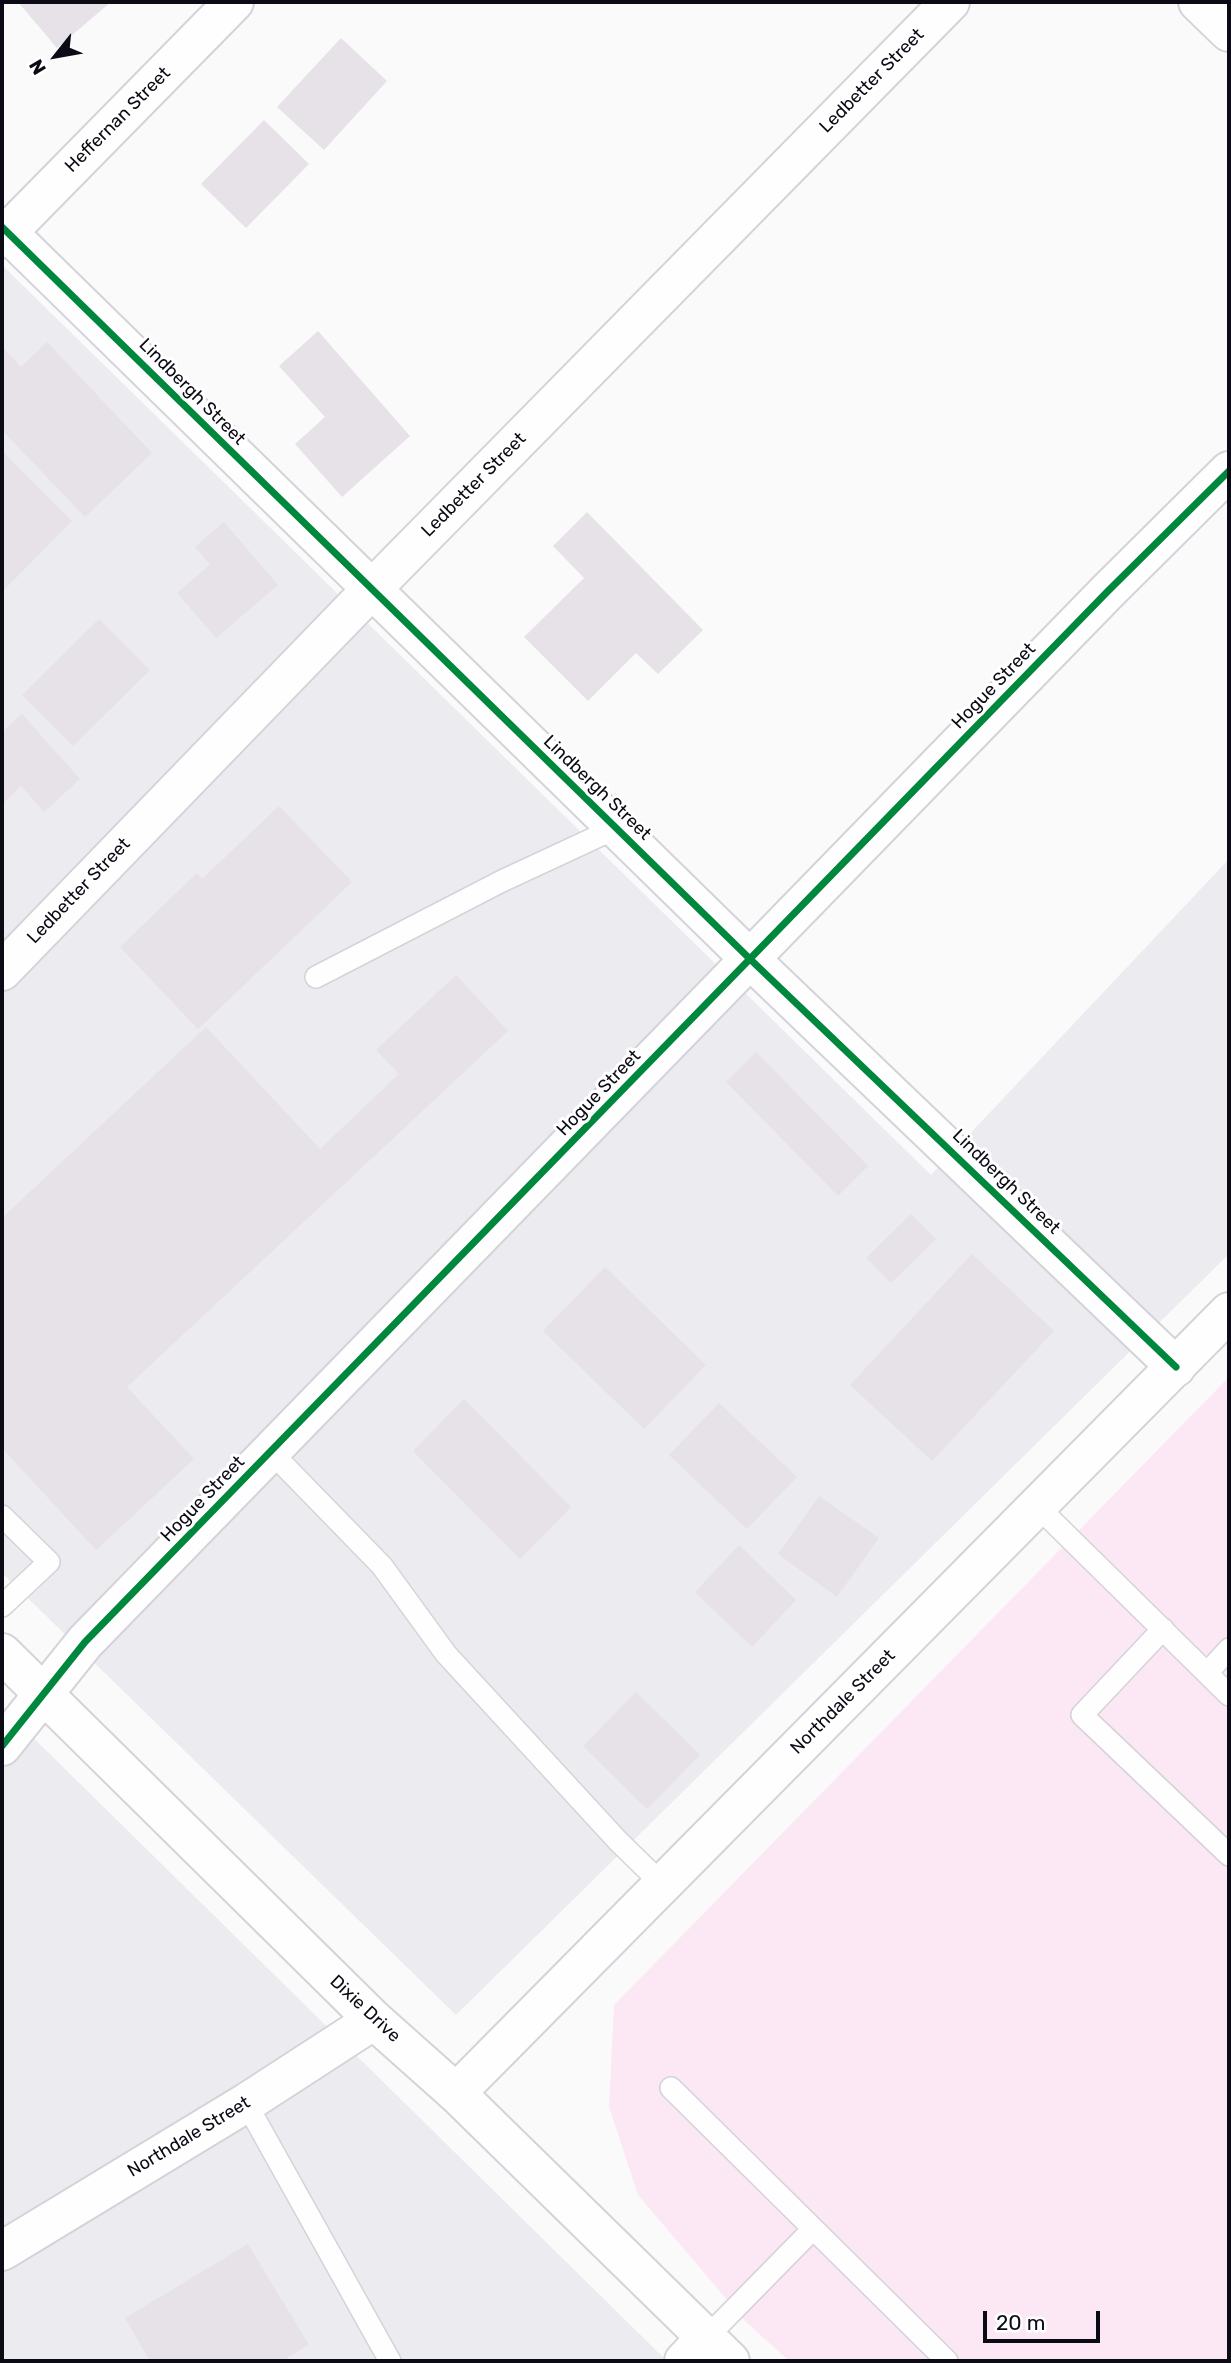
<!DOCTYPE html>
<html>
<head>
<meta charset="utf-8">
<style>
	body { margin:0 }
	#map { position:relative; width:1231px; height:2363px; overflow:hidden; background:#fafafa; font-family:Rubik,sans-serif }
	canvas { display:block }
	.frame { position:absolute; inset:0; border:4px solid #0b0b16; pointer-events:none }
	.north { position:absolute; left:21px; top:21px; width:70px; height:70px; -webkit-text-stroke:5px #fff; paint-order:stroke; rotate:239deg; font-size:19px; font-weight:700; line-height:28px; text-align:center; color:#0b0b16 }
	.north::after { content:''; display:block; margin:auto; width:24px; height:32px; background:#0b0b16; clip-path:polygon(50% 0,100% 100%,50% 72%,0 100%) }
	.scale { position:absolute; left:983px; top:2311px; width:117px; height:32px; box-sizing:border-box; border:4px solid #0b0b16; border-top:0; padding-left:9px; font-size:21px; line-height:24px; white-space:nowrap; color:#0b0b16; -webkit-text-stroke:5px #fff; paint-order:stroke }
</style>
</head>
<body>
<div id="map">
<canvas width="1231" height="2363"></canvas>
<div class="frame"></div>
<div class="north">N</div>
<div class="scale">20 m</div>
</div>
<script>
const c = document.querySelector('canvas').getContext('2d');
c.lineJoin = 'round';
function fillPath(path, color) {
  c.fillStyle = color;
  c.fill(path, 'evenodd');
}
function strokePath(path, color, width, dash) {
  c.strokeStyle = color;
  c.lineWidth = width;
  c.lineCap = dash ? 'butt' : 'round';
  c.setLineDash(dash || []);
  c.stroke(path);
}
function drawText(font, color, halo, rows, align = 'center') {
  c.font = font + ' Rubik,sans-serif';
  c.lineWidth = 6;
  c.setLineDash([]);
  c.textBaseline = 'middle';
  c.strokeStyle = halo;
  c.fillStyle = color;
  for (const [text, x, y, turn = 0] of rows) {
    c.save();
    c.translate(x, y);
    c.rotate((+turn || 0) * Math.PI / 180);
    c.textAlign = isNaN(turn) ? turn : align;
    if (halo) c.strokeText(text, 0, 0);
    c.fillText(text, 0, 0);
    c.restore();
  }
}
fillPath(new Path2D(`
	M 2,265 L 931,1175 L 1229,859 L 1229,1254 L 456,2015 L 2,1573 Z
	M 2,1707 L 667,2361 L 2,2361 Z`), '#ececf0');
fillPath(new Path2D(`
	M 1229,1377 L 1229,2361 L 789,2361 L 745,2321 L 638,2195 L 609,2107 L 614,2005 Z`), '#fce8f4');
fillPath(new Path2D(`
	M 18,2 L 111,2 L 57,48 Z
	M 341,38 L 387,81 L 324,150 L 277,107 Z
	M 264,120 L 309,164 L 246,228 L 201,184 Z
	M 318,331 L 410,436 L 342,497 L 295,444 L 325,417 L 279,366 Z
	M 47,342 L 152,453 L 85,517 L 2,430 L 2,347 L 21,367 Z
	M 2,451 L 72,521 L 2,592 Z
	M 587,512 L 703,630 L 658,674 L 636,653 L 588,701 L 524,637 L 584,578 L 553,546 Z
	M 224,522 L 278,585 L 216,638 L 177,593 L 210,565 L 195,547 Z
	M 99,619 L 150,670 L 73,746 L 22,695 Z
	M 22,714 L 80,779 L 44,812 L 21,786 L 2,804 L 2,732 Z
	M 279,806 L 352,882 L 198,1029 L 120,947 L 197,873 L 202,879 Z
	M 456,975 L 508,1031 L 127,1387 L 194,1459 L 96,1550 L 2,1448 L 2,1218 L 206,1027 L 320,1149 L 399,1074 L 376,1050 Z
	M 756,1052 L 868,1166 L 838,1196 L 726,1082 Z
	M 911,1214 L 936,1239 L 891,1283 L 866,1258 Z
	M 972,1254 L 1054,1331 L 932,1461 L 850,1385 Z
	M 605,1267 L 706,1365 L 644,1429 L 543,1331 Z
	M 464,1399 L 571,1507 L 520,1559 L 413,1451 Z
	M 719,1403 L 797,1477 L 747,1529 L 669,1455 Z
	M 819,1496 L 879,1538 L 837,1597 L 778,1554 Z
	M 739,1545 L 796,1600 L 752,1647 L 695,1592 Z
	M 636,1692 L 700,1755 L 647,1809 L 583,1746 Z
	M 248,2244 L 309,2345 L 282,2361 L 150,2361 L 125,2318 Z`), '#e6e2e8');
const service = new Path2D(`
	M 316,977 L 502,881 L 616,828
	M 271,1452 L 382,1566 L 446,1654 L 618,1841 L 662,1884
	M 1037,1506 L 1229,1695
	M 2,1516 L 49,1562 L 2,1606
	M 1163,1629 L 1082,1715 L 1229,1855
	M 1207,1673 L 1229,1649
	M 671,2088 L 947,2361
	M 246,2103 L 390,2361
	M 706,2338 L 813,2229`);
const minor = new Path2D(`
	M 1198,2 L 1229,32
	M 2,227 L 751,960 L 1176,1367
	M 2,238 L 234,2
	M 2,971 L 371,590 L 950,2
	M 2,1746 L 85,1642 L 1108,591 L 1229,471
	M 456,2093 L 1229,1312
	M 2,2251 L 246,2103 L 374,2020
	M 684,2361 L 706,2338`);
const tertiary = new Path2D(`
	M 2,1653 L 374,2020 L 456,2093 L 730,2361`);
strokePath(service, '#d3d3d9', 24);
strokePath(minor, '#d3d3d9', 42);
strokePath(tertiary, '#d3d3d9', 42);
strokePath(service, '#fefefe', 21);
strokePath(minor, '#fefefe', 38);
strokePath(tertiary, '#fefefe', 38);
strokePath(new Path2D(`
	M 2,227 L 751,960 L 1176,1367
	M 2,1746 L 85,1642 L 1108,591 L 1229,471`), '#00873e', 7);
drawText('18px', '#0b0b16', '#fff', [
	["Ledbetter Street",872,81,-45],
	["Heffernan Street",118,120,-45],
	["Lindbergh Street",192,392,45],
	["Ledbetter Street",474,485,-45],
	["Hogue Street",994,686,-46],
	["Lindbergh Street",597,788,44],
	["Ledbetter Street",79,891,-46],
	["Hogue Street",599,1093,-46],
	["Lindbergh Street",1006,1182,44],
	["Hogue Street",203,1499,-46],
	["Northdale Street",843,1702,-45],
	["Dixie Drive",365,2009,43],
	["Northdale Street",189,2137,-31]
]);
</script>
</body>
</html>
